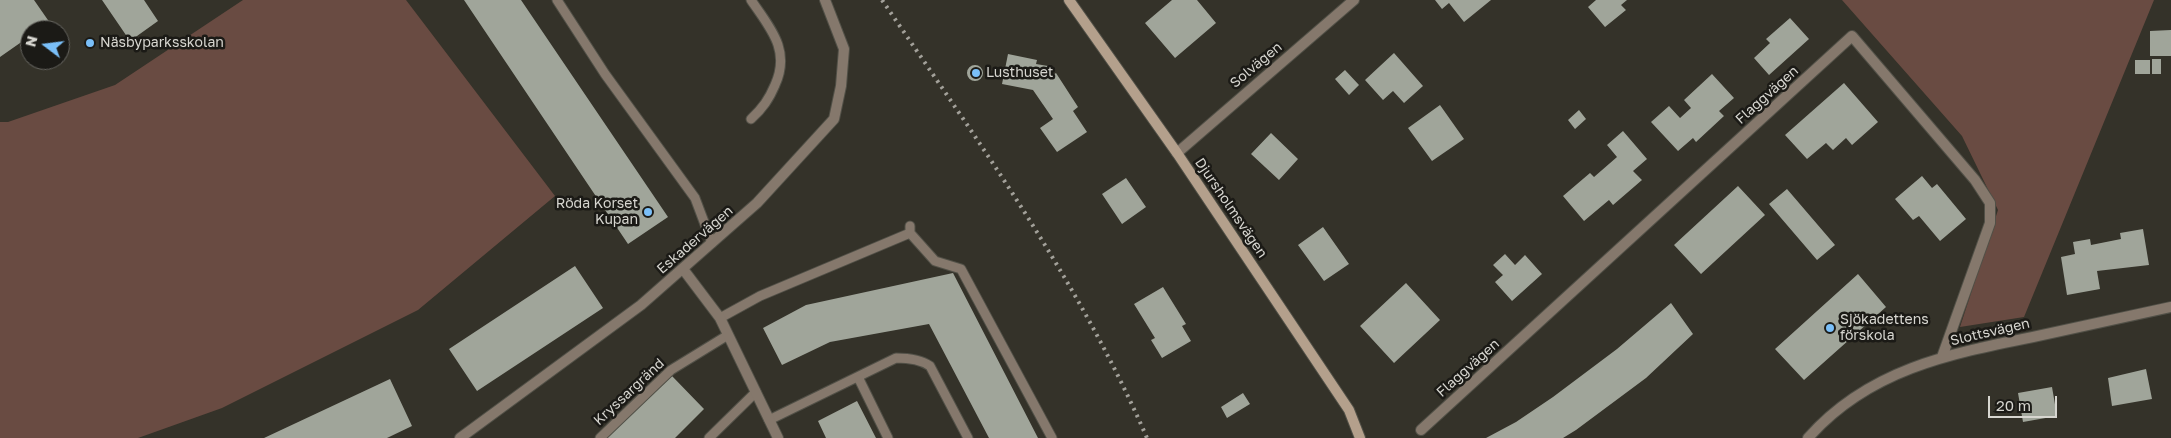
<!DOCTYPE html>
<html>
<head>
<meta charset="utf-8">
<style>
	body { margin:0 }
	#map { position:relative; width:2171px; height:438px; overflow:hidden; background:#343229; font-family:"Golos Text",sans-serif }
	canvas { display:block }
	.north { position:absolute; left:20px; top:20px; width:50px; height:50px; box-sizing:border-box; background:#1b1a16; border:1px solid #666560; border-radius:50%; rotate:285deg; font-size:14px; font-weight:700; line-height:20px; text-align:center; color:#d7d6d0 }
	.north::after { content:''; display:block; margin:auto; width:18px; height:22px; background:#7abff8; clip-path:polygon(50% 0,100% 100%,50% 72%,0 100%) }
	.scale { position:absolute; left:1988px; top:396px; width:69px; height:22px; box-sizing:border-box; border:2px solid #d7d6d0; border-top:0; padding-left:6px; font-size:15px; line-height:18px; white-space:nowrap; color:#d7d6d0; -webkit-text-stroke:4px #1b1a16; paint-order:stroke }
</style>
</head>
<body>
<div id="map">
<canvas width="2171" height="438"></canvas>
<div class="north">N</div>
<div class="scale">20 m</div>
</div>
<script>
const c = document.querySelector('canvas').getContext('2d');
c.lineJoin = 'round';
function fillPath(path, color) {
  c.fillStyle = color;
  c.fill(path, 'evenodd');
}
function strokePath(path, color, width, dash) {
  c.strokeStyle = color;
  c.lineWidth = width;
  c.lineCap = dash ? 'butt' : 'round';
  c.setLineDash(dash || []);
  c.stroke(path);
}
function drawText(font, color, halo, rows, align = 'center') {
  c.font = font + ' "Golos Text",sans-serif';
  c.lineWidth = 5;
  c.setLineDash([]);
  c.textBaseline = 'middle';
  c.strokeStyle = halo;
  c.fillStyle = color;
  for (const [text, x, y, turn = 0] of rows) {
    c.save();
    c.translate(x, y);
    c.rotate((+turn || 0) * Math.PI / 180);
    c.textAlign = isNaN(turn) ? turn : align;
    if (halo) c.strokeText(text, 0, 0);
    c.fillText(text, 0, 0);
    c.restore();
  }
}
fillPath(new Path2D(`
	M 243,0 L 406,0 L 555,196 L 418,310 L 222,408 L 138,438 L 0,438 L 0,122 L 8,122 L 115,85 Z
	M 1842,0 L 2154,0 L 2024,317 L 1960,327 L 1998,210 L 1962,136 Z`), '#694b42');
fillPath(new Path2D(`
	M 0,0 L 34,0 L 50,23 L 39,30 L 30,30 L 30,36 L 0,57 Z
	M 102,0 L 144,0 L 158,21 L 130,41 Z
	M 464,0 L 521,0 L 668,217 L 628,244 Z
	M 1172,0 L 1197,0 L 1216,23 L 1175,58 L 1145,23 Z
	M 1435,0 L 1491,0 L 1464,22 L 1449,3 L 1442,9 Z
	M 1596,0 L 1627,0 L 1621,5 L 1626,10 L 1605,27 L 1588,7 Z
	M 1790,18 L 1809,39 L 1769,75 L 1754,58 L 1770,43 L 1766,39 Z
	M 2171,30 L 2171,56 L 2150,56 L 2150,31 Z
	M 1394,53 L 1423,86 L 1404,103 L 1393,91 L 1383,100 L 1365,80 Z
	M 1008,54 L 1037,60 L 1036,64 L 1048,66 L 1053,75 L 1056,73 L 1078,107 L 1073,111 L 1087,132 L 1057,152 L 1040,128 L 1053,119 L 1033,90 L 1002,84 Z
	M 2152,59 L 2161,59 L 2161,74 L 2152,74 Z
	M 2135,60 L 2150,60 L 2150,74 L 2135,74 Z
	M967 73a8 8 0 1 1 16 0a8 8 0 1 1-16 0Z
	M 1345,70 L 1359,85 L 1349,95 L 1335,79 Z
	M 1712,74 L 1734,98 L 1719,111 L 1724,116 L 1696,142 L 1693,138 L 1678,151 L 1651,122 L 1669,106 L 1680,118 L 1691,108 L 1684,100 Z
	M 1844,83 L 1878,122 L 1852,145 L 1846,138 L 1833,150 L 1826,143 L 1807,159 L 1785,135 Z
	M 1440,105 L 1464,139 L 1432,161 L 1408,128 Z
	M 1579,110 L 1586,119 L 1575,129 L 1568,120 Z
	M 1623,131 L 1647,159 L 1633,171 L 1642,180 L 1613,205 L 1609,200 L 1584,221 L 1563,196 L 1590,173 L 1594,177 L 1617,157 L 1607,145 Z
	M 1271,133 L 1298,159 L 1279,180 L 1251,154 Z
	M 1922,176 L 1932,188 L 1937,184 L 1966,219 L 1940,241 L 1919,216 L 1913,220 L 1895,199 Z
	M 1126,178 L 1146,207 L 1122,224 L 1102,194 Z
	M 1738,186 L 1765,215 L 1701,274 L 1674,245 Z
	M 1787,189 L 1835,245 L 1817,260 L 1769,204 Z
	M 1323,227 L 1349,264 L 1324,281 L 1298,245 Z
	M 2143,229 L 2149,265 L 2097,271 L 2100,289 L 2067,295 L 2061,257 L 2075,254 L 2073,242 L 2090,239 L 2091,245 L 2121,239 L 2120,233 Z
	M 1505,254 L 1515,265 L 1525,255 L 1542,274 L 1512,301 L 1495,282 L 1503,275 L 1493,265 Z
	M 575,266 L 603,308 L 477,391 L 449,349 Z
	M 953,273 L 1038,438 L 989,438 L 929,324 L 830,342 L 782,365 L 763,328 L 806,305 Z
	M 1858,274 L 1886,307 L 1804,380 L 1775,349 Z
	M 1406,283 L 1440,320 L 1394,363 L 1360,326 Z
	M 1163,287 L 1186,324 L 1182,326 L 1191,341 L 1162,358 L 1151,340 L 1155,338 L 1134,304 Z
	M 1671,303 L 1693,334 L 1646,378 L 1576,430 L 1563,438 L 1486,438 L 1516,422 L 1553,397 L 1617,349 Z
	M 2146,369 L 2152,399 L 2112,406 L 2108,378 Z
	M 672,376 L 704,409 L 675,438 L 605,438 Z
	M 390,379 L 412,426 L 387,438 L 264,438 Z
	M 2052,387 L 2057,416 L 2023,422 L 2018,393 Z
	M 1243,393 L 1250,404 L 1227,418 L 1221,407 Z
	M 857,401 L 876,438 L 826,438 L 818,421 Z`), '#a0a59a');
const lane = new Path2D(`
	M 557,0 L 605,74 L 695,198 L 712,243
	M 751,119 C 763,108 769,99 775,85 C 791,50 770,28 751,0
	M 910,226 L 910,233 L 935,261 L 961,269 L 1052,438
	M 720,318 L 760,296 L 910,233
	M 858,377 L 888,438
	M 769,420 L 896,358 C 908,358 920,359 930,366 L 968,438
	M 600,438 L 671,370 L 728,335
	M 709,438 L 756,392`);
const street = new Path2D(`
	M 1177,153 L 1354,0
	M 683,269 L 720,318 L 778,438
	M 1421,430 L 1852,36 L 1975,180 L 1990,203 L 1990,223 L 1942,357
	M 460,438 L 641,305 L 757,203 L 834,119 L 841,86 L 844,49 L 825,0
	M 1808,438 C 1868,370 1948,354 2033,337 C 2079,327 2125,317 2171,307`);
const secondary = new Path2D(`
	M 1069,0 L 1177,153 L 1349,410 L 1360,438`);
strokePath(lane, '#515047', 11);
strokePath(street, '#515047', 12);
strokePath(secondary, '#515047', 12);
strokePath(lane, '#85786c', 9);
strokePath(street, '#85786c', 10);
strokePath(secondary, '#b4a08c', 10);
strokePath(new Path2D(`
	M 882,0 C 978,141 1079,281 1147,438`), '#a3a19a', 4, [2.5, 5]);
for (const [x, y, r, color] of [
	[90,43,5,"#7abff8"],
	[976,73,5,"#7abff8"],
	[648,212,5,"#7abff8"],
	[1830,328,5,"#7abff8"]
]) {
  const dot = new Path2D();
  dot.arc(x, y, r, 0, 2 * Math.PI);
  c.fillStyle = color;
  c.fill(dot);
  strokePath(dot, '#1b1a16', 2);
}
drawText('14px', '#d7d6d0', '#1b1a16', [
	["Näsbyparksskolan",100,43],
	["Lusthuset",986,73],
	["Röda Korset",638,204,"right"],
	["Kupan",638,220,"right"],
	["Sjökadettens",1840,320],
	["förskola",1840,336]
], 'left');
drawText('14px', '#d7d6d0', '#1b1a16', [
	["Solvägen",1256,65,-40],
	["Flaggvägen",1767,95,-42],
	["Djursholmsvägen",1231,208,56],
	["Eskadervägen",695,240,-41],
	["Slottsvägen",1990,332,-13],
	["Flaggvägen",1468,368,-42],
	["Kryssargränd",629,392,-43]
]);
</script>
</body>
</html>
